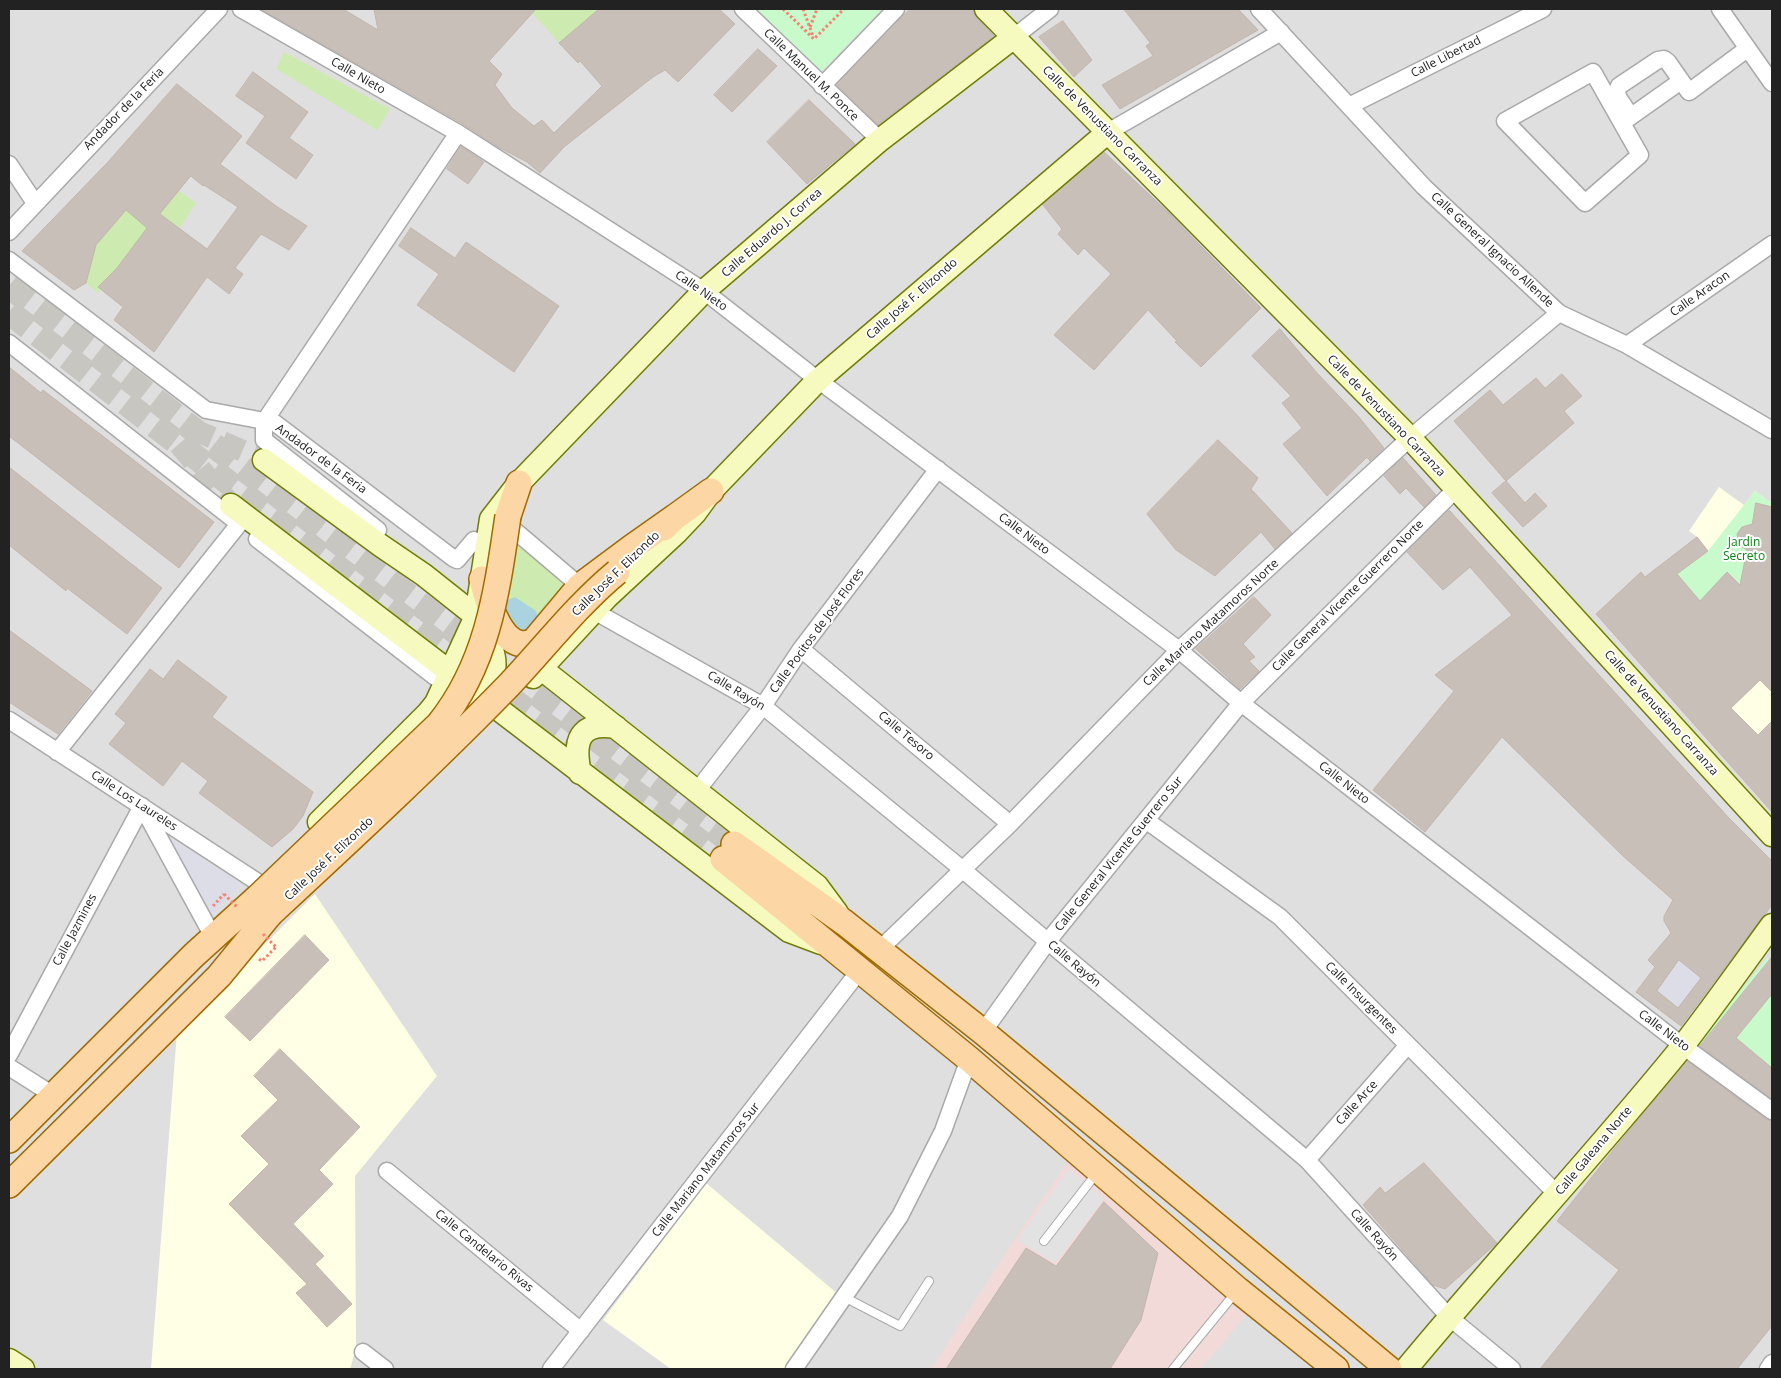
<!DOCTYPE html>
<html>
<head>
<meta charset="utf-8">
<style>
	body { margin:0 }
	#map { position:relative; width:1781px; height:1378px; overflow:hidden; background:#f2efe9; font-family:"Open Sans",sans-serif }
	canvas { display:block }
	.frame { position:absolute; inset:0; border:10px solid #222; pointer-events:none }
</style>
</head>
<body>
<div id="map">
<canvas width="1781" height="1378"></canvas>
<div class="frame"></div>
</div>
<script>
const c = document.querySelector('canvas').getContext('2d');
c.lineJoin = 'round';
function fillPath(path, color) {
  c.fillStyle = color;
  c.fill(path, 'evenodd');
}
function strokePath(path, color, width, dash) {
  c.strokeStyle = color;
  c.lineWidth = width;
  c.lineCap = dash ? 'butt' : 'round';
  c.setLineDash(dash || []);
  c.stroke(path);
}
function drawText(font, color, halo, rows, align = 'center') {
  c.font = font + ' "Open Sans",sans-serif';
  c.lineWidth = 4;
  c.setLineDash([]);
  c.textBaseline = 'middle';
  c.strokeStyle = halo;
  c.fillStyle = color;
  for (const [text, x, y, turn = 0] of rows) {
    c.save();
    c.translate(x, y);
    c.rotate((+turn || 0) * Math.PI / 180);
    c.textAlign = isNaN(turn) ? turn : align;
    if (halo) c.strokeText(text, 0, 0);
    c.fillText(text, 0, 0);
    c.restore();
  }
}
fillPath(new Path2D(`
	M 9,9 L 1772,9 L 1772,1369 L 9,1369 Z`), '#e0dfdf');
fillPath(new Path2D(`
	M 1068,1162 L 1246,1315 L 1201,1369 L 931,1369 L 1014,1240 Z`), '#f2dad9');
fillPath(new Path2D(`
	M 1719,487 L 1744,505 L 1755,491 L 1770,502 L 1772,499 L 1772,771 L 1706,697 L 1771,619 L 1727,572 L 1700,601 L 1677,574 L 1707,551 L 1697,537 L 1689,531 Z
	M 315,894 L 437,1076 L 355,1176 L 356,1348 L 350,1369 L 151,1369 L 177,1032 Z
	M 706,1183 L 838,1294 L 787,1369 L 671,1369 L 603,1320 Z`), '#ffffe5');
fillPath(new Path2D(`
	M 535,9 L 599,9 L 559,43 L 532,13 Z
	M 284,52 L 390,109 L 377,130 L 276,69 Z
	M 179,191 L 196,203 L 179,229 L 160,214 Z
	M 126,210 L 147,228 L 98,293 L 86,283 L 96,245 Z
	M 512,521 L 580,580 L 543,624 L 504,627 Z`), '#cdebb0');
fillPath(new Path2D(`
	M 752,9 L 882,9 L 819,74 Z
	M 1755,491 L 1770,502 L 1772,499 L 1772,569 L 1747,593 L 1727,572 L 1700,601 L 1677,574 L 1708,551 Z
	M 1767,958 L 1772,963 L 1772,1084 L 1765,1093 L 1698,1043 Z`), '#c8facc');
fillPath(new Path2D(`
	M 1069,1169 L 1104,1199 L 1055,1263 L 1017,1240 Z`), '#e2e2e2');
fillPath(new Path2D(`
	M 166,835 L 243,884 L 210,917 Z
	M 1679,960 L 1713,988 L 1681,1026 L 1649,1001 Z`), '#dddde8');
fillPath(new Path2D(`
	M 515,597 L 536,611 L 538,619 L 528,634 L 504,622 L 504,602 Z`), '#aad3df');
const building = new Path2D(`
	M 261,9 L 343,9 L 378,30 L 374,9 L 536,9 L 489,61 L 502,74 L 495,85 L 512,108 L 534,126 L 542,120 L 554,133 L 602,86 L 580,61 L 578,63 L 559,43 L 599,9 L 719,9 L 735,24 L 678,82 L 665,70 L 653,77 L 564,147 L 540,173 L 527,162 L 500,148 L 463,124 Z
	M 910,9 L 973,9 L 977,18 L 994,36 L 878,125 L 837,85 Z
	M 1124,9 L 1238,9 L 1258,30 L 1120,109 L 1102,85 L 1153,56 L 1146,46 L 1150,43 Z
	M 1063,21 L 1092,60 L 1074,77 L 1039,37 Z
	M 758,49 L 777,66 L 732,112 L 714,95 Z
	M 253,72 L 308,112 L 289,138 L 313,155 L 296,179 L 246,143 L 265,116 L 236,96 Z
	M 177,84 L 242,136 L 220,164 L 276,206 L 307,226 L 289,250 L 261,234 L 235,268 L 243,274 L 229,294 L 207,277 L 154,352 L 114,320 L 123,307 L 98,287 L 117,268 L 147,228 L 126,210 L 96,245 L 86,283 L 74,290 L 22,251 L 108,162 ZM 191,176 L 203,186 L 204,185 L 238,207 L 207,249 L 160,214 Z
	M 809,100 L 855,144 L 807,184 L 767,142 Z
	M 461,147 L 484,162 L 468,184 L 447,169 Z
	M 1104,152 L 1169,213 L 1261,308 L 1201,367 L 1175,342 L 1177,341 L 1148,310 L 1094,370 L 1054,335 L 1111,274 L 1084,248 L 1078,255 L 1058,234 L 1062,229 L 1043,205 Z
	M 411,228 L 455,258 L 466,242 L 559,306 L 514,372 L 417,305 L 439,274 L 399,246 Z
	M 1280,329 L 1317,373 L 1358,416 L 1384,448 L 1370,461 L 1367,457 L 1327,496 L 1283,444 L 1302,428 L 1282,403 L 1291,396 L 1252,356 Z
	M 9,367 L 41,393 L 43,390 L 214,522 L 179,568 L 9,436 Z
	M 1562,374 L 1582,396 L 1564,411 L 1574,423 L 1506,481 L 1454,421 L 1490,390 L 1503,405 L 1536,378 L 1545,388 Z
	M 1218,440 L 1258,478 L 1251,489 L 1292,533 L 1275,549 L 1261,532 L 1215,576 L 1176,550 L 1147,514 Z
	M 1403,458 L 1436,495 L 1424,507 L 1406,488 L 1400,494 L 1384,476 Z
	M 9,467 L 162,588 L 127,634 L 67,588 L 66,591 L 9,545 Z
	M 1506,481 L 1525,503 L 1535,493 L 1547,506 L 1523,527 L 1492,493 Z
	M 1756,503 L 1772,507 L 1772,692 L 1760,680 L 1731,708 L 1758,735 L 1772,721 L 1772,812 L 1596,614 L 1641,572 L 1645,577 L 1697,537 L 1708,551 L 1677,574 L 1700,601 L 1727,572 L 1740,585 L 1747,550 L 1739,545 L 1737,534 L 1742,527 L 1752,524 Z
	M 1449,510 L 1728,817 L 1772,861 L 1772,905 L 1681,1026 L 1636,992 L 1655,967 L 1648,960 L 1671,933 L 1664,921 L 1664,916 L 1673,900 L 1623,856 L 1502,737 L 1425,832 L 1373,790 L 1454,691 L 1435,675 L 1512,615 L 1470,567 L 1443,590 L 1407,552 ZM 1679,960 L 1701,978 L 1678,1008 L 1657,991 Z
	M 1254,597 L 1271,615 L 1243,644 L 1255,657 L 1249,661 L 1259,671 L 1240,689 L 1196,649 Z
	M 9,630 L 92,691 L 58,734 L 9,702 Z
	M 178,660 L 227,697 L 212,717 L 313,792 L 303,816 L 293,829 L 272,847 L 199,793 L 208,781 L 182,761 L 163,786 L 109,744 L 126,723 L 115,714 L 150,669 L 163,679 Z
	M 305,935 L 329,960 L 250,1041 L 225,1017 Z
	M 1772,957 L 1772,994 L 1736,1038 L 1772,1068 L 1772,1099 L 1700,1046 Z
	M 280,1049 L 360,1127 L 319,1170 L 333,1184 L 293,1224 L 324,1256 L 315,1264 L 352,1304 L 327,1327 L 296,1293 L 307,1284 L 229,1204 L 269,1164 L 241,1136 L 278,1100 L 254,1076 Z
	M 1687,1061 L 1766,1119 L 1772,1121 L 1772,1326 L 1737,1369 L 1540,1369 L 1619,1270 L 1557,1221 L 1618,1144 Z
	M 1424,1163 L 1497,1243 L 1445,1289 L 1433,1285 L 1363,1205 L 1380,1187 L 1385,1193 Z
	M 1104,1202 L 1158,1253 L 1141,1320 L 1110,1369 L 946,1369 L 1026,1248 L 1056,1266 Z`);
fillPath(building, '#c7bfb8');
strokePath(building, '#c4b6ab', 1);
strokePath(new Path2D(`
	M 192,429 L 264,460
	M 179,444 L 231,505`), '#c8c6c1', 22, [22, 11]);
strokePath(new Path2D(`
	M 9,286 L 329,535 L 734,844
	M 9,312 L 359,584 L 723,859`), '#c8c6c1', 25, [25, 12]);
const lane = new Path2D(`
	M 1044,1241 L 1096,1174
	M 844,1297 L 900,1326 L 929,1281
	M 1173,1369 L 1236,1292`);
const street = new Path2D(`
	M 241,9 L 458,133 L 704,291 L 818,380 L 1179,650 L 1241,703 L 1683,1046 L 1772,1111
	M 743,9 L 880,140
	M 1259,9 L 1424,187 L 1559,313 L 1627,345 L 1772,430
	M 1720,9 L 1772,83
	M 1014,37 L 1050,9
	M 1593,72 L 1640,155 L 1585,203 L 1505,121 Z
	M 822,86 L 896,9
	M 1349,106 L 1543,9
	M 1626,109 L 1618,97 L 1617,91 L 1619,86 L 1658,60 L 1664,59 L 1668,62 L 1689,92 L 1747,49
	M 1623,122 L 1681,81
	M 1108,132 L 1281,32
	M 9,164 L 35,203
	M 9,232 L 219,9
	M 9,260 L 206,410 L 275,423 L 453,558 L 457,560 L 474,540
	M 9,343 L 238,523
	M 1627,345 L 1772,244
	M 513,529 L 580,586
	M 378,530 L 264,440 L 264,422 L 458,133
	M 257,539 L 435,677
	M 594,611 L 763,706 L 957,865 L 1307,1160 L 1449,1317 L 1512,1369
	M 801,649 L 1010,824
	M 9,720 L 259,883
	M 57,752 L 239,524
	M 696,792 L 763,706 L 801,649 L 938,469
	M 143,808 L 211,933
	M 1147,821 L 1280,917 L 1557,1194
	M 879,950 L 1010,824 L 1179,650 L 1410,438 L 1559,313
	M 983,1032 L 1048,941 L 1241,703 L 1456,489
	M 9,1055 L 142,806
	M 9,1067 L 53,1095
	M 1307,1160 L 1408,1045
	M 387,1171 L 581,1331
	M 363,1352 L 385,1369
	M 551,1369 L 860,970
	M 794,1369 L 900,1216 L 943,1131 L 969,1059
	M 1768,1369 L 1772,1363`);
const secondary = new Path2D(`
	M 986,9 L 1410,438 L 1772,835
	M 264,460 L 380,545 L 424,575 L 487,625
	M 231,505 L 789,931 L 821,943
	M 529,659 L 817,886 L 837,913
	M 533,677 L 607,597 L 677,532 L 695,513 L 711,491 L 818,380 L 1108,132
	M 472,707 C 500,672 501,663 480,624
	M 580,773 C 573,741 579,721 616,727
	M 319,822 L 428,713 L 436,703 L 476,616 L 491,519 L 519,483 L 704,291 L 880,140 L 1014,37
	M 9,1360 L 23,1369
	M 1406,1369 C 1496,1260 1593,1157 1682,1047 C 1713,1007 1742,966 1772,925`);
const primary = new Path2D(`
	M 508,516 L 519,483
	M 664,528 L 675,517 L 711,491
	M 482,579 C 487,600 503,657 534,641 L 580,586 L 631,548 L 675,517
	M 734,844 L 845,923 L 983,1032 L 1389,1369
	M 723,859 L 969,1059 L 1238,1290 L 1336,1369
	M 9,1140 L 194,955 L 257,898
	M 9,1185 L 219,976 L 270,914`);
strokePath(lane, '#a9a9a9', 10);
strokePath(street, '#a9a9a9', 19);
strokePath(secondary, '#707d05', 25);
strokePath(primary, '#a06b00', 28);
strokePath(new Path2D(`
	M 783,9 L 814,39 L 844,9
	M 803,9 L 813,36
	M 810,27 L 817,9
	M 213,906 L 224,894
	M 259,959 L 262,961 L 276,947`), '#fa8072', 3, [2.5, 2.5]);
strokePath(lane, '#fff', 8);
strokePath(street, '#fff', 16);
strokePath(secondary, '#f7fabf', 22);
strokePath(primary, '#fcd6a4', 25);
const primaryBridge = new Path2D(`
	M 257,898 L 439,724 C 488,663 497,591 508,516
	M 270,914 C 351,839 432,764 509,685 C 545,647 576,606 617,572`);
strokePath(primaryBridge, '#a06b00', 28, []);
strokePath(new Path2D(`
	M 224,894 L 238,908
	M 263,934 L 276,947`), '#fa8072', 3, [2.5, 2.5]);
strokePath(primaryBridge, '#fcd6a4', 25);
drawText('12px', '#222', '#fff', [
	["Calle Libertad",1446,57,-27],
	["Calle Manuel M. Ponce",811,75,44],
	["Calle Nieto",358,76,30],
	["Andador de la Feria",124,109,-46],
	["Calle de Venustiano Carranza",1102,126,45],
	["Calle Eduardo J. Correa",772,233,-41],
	["Calle General Ignacio Allende",1492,250,43],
	["Calle Nieto",701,291,35],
	["Calle Aracon",1700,294,-35],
	["Calle José F. Elizondo",912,299,-41],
	["Calle de Venustiano Carranza",1386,416,46],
	["Andador de la Feria",321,459,36],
	["Calle Nieto",1024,534,37],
	["Calle José F. Elizondo",616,574,-44],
	["Calle General Vicente Guerrero Norte",1348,596,-45],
	["Calle Mariano Matamoros Norte",1211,623,-43],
	["Calle Pocitos de José Flores",817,631,-54],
	["Calle Rayón",736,691,31],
	["Calle de Venustiano Carranza",1661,713,48],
	["Calle Tesoro",906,736,40],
	["Calle Nieto",1344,783,38],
	["Calle Los Laureles",134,801,33],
	["Calle General Vicente Guerrero Sur",1119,854,-51],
	["Calle José F. Elizondo",329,859,-43],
	["Calle Jazmines",75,930,-62],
	["Calle Rayón",1074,964,40],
	["Calle Insurgentes",1361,998,45],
	["Calle Nieto",1664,1031,37],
	["Calle Arce",1357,1103,-48],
	["Calle Galeana Norte",1594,1151,-50],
	["Calle Mariano Matamoros Sur",706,1170,-52],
	["Calle Rayón",1374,1235,48],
	["Calle Candelario Rivas",484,1251,39]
]);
drawText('12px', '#0c8416', '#fff', [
	["Jardin",1744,543],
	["Secreto",1744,557]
]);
</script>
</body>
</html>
